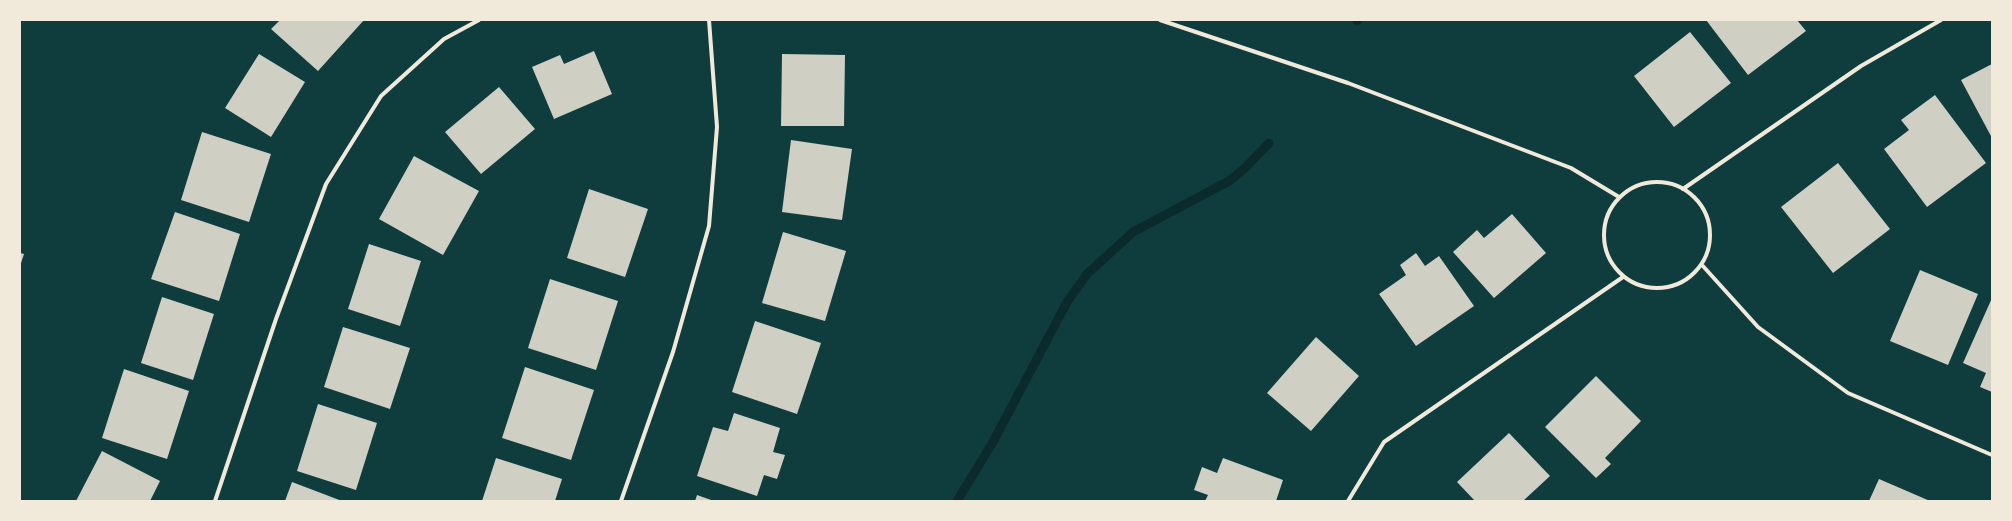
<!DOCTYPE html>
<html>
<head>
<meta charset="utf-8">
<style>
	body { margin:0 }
	#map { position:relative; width:2012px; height:521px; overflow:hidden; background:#0f3d3e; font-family:"Archivo Narrow",sans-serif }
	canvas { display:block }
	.frame { position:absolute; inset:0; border:21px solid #f1e9da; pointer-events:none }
</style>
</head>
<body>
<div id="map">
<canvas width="2012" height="521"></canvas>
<div class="frame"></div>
</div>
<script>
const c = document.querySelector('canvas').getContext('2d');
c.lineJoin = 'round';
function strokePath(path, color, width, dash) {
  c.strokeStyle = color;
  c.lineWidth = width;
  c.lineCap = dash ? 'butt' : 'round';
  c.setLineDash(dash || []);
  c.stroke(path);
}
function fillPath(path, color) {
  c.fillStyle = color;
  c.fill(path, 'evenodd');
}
strokePath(new Path2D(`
	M 1357,21 L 1358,20
	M 957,501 L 993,442 L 1067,302 L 1087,274 L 1133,232 L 1229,181 L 1244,169 L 1269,143`), '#0a2a2b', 9);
fillPath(new Path2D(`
	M 280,20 L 364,20 L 318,71 L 271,29 Z
	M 1706,20 L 1797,20 L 1806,31 L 1748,75 Z
	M 1690,32 L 1731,83 L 1674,127 L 1634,76 Z
	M 594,51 L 612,94 L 554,119 L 532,67 L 560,55 L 564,64 Z
	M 259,54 L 305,82 L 271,137 L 225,108 Z
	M 782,54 L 845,55 L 844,126 L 781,126 Z
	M 1992,64 L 1992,138 L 1961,80 Z
	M 499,87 L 535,129 L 481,174 L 445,132 Z
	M 1935,95 L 1986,163 L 1927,207 L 1884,149 L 1909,130 L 1901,120 Z
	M 202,132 L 271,154 L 249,222 L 181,200 Z
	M 791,140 L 852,149 L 842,220 L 782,212 Z
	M 414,156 L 479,191 L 443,255 L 379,219 Z
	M 1838,163 L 1890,229 L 1833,273 L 1781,207 Z
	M 589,189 L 648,209 L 625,277 L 567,258 Z
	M 175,212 L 240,234 L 219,301 L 151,279 Z
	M 1512,214 L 1546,253 L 1494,298 L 1453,252 L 1477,230 L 1484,238 Z
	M 783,232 L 846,251 L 825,321 L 762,303 Z
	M 369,244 L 421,261 L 400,326 L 348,309 Z
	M 20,253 L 24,254 L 20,266 Z
	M 1416,253 L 1425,266 L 1439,256 L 1474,306 L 1416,346 L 1379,294 L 1406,275 L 1400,265 Z
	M 1920,270 L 1978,294 L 1948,365 L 1890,341 Z
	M 550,279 L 618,301 L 596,370 L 528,348 Z
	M 162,297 L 214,314 L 193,380 L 141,363 Z
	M 1992,298 L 1992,392 L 1980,387 L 1986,373 L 1963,363 Z
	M 755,321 L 821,343 L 797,414 L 732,392 Z
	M 343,327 L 410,348 L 390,409 L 324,387 Z
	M 1316,337 L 1359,376 L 1311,431 L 1267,393 Z
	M 525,367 L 594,390 L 571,460 L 502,438 Z
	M 124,369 L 189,391 L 167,459 L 102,438 Z
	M 1596,376 L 1641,421 L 1605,458 L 1611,464 L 1596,478 L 1545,427 Z
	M 318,404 L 377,423 L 356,490 L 297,471 Z
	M 734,413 L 780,428 L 773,452 L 785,455 L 777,479 L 764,475 L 757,496 L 697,476 L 713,427 L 728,431 Z
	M 1509,433 L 1550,476 L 1523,501 L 1475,501 L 1457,482 Z
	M 102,451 L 160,481 L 150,501 L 76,501 Z
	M 496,458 L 562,479 L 555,501 L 482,501 Z
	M 1223,458 L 1283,480 L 1276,501 L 1205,501 L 1208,495 L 1194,490 L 1202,467 L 1217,473 Z
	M 1879,479 L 1930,501 L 1869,501 Z
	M 292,482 L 342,501 L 285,501 Z
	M 697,495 L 714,501 L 695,501 Z`), '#cfcfc3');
strokePath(new Path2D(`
	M 1160,20 L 1348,83 L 1571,168 L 1619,197
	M1604 235a53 53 0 1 1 106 0a53 53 0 1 1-106 0Z
	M 1683,189 L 1861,66 L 1941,20
	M 1702,265 L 1758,327 L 1848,393 L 1992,455
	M 215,501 L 276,319 L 326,184 L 381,96 L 444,39 L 479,20
	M 621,501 L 673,352 L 709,226 L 717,127 L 709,20
	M 1348,501 L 1384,442 L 1623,277`), '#f1e9da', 4);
</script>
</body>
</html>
